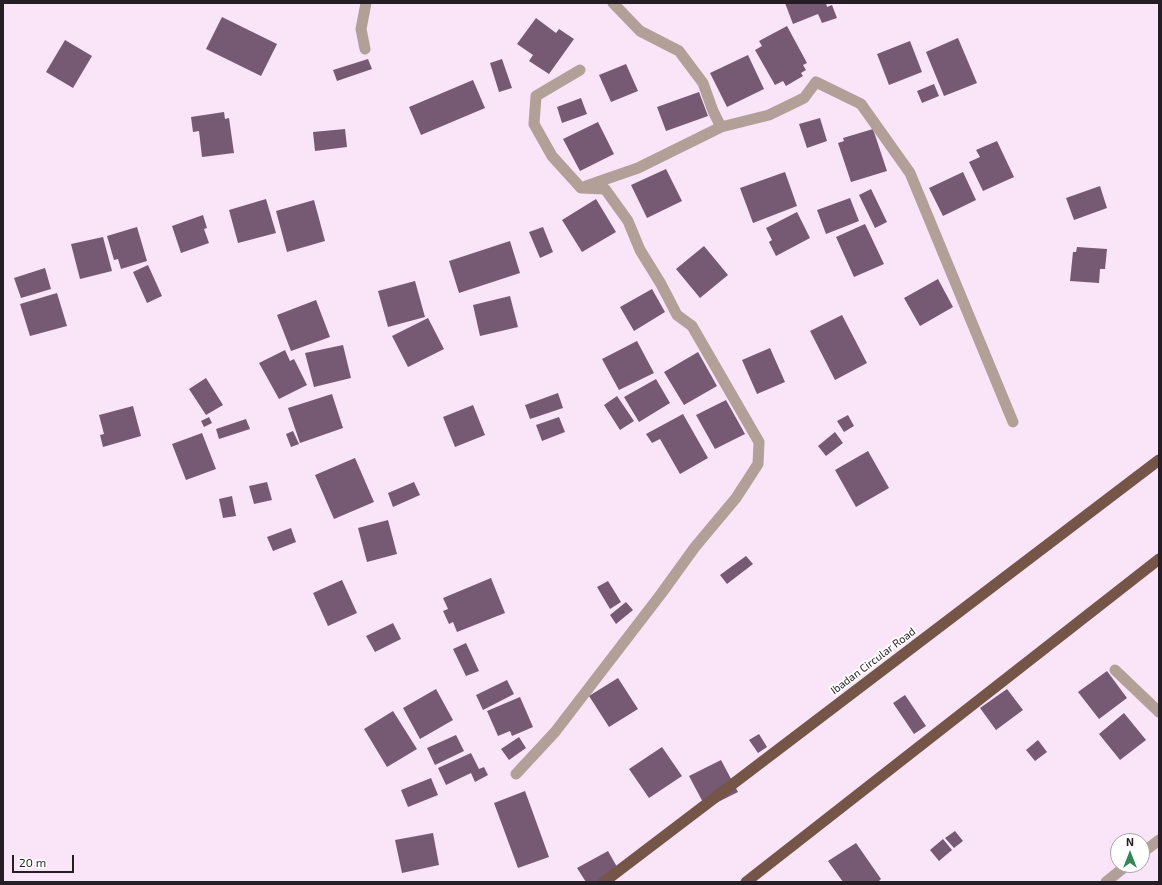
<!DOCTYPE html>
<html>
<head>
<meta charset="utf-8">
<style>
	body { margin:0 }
	#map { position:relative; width:1162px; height:885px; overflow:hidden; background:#f9e4f8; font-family:"Exo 2",sans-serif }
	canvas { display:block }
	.frame { position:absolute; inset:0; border:4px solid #261e25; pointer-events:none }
	.north { position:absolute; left:1110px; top:833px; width:40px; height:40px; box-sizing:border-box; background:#fff; border:1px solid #a8a5a8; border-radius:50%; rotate:0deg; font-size:11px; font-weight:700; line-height:16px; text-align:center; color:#261e25 }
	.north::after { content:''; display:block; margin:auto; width:14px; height:18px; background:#368758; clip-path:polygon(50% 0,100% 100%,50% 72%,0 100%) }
	.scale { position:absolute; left:12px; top:855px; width:62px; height:18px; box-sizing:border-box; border:2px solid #261e25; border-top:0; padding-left:5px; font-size:12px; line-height:14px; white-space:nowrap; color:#261e25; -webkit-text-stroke:3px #fff; paint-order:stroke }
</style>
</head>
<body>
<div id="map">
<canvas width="1162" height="885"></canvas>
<div class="frame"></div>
<div class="north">N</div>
<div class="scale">20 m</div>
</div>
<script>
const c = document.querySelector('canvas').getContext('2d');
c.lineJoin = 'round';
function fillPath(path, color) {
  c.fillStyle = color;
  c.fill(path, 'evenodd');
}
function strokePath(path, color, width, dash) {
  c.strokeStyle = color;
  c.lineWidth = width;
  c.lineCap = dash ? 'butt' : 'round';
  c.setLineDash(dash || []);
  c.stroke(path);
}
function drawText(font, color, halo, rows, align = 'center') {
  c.font = font + ' "Exo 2",sans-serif';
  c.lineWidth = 4;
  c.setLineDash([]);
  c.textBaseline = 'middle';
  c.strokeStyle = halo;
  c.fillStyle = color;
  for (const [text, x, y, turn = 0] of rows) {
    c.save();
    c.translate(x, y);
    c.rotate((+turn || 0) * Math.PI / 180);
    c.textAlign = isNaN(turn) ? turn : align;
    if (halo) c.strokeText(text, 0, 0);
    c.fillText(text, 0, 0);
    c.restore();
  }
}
fillPath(new Path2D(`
	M 785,3 L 826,3 L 827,7 L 832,5 L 837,18 L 822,23 L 818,14 L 793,24 Z
	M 222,17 L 277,44 L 261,76 L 206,49 Z
	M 536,18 L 556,33 L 559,29 L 574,39 L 549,74 L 529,61 L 533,55 L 517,44 Z
	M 787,26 L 807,63 L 803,65 L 806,70 L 801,73 L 803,76 L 786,86 L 783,81 L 775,85 L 755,50 L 762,46 L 759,41 Z
	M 958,38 L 977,83 L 944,96 L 926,52 Z
	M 65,40 L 92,56 L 73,88 L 46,72 Z
	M 910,41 L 922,72 L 889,85 L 877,54 Z
	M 748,55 L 764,89 L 727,107 L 710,73 Z
	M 368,59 L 372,69 L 337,81 L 333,70 Z
	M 502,59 L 512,88 L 499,92 L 490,63 Z
	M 626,64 L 638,91 L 611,102 L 599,75 Z
	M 473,80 L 485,108 L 421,135 L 409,107 Z
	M 934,84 L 939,96 L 922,103 L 917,91 Z
	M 699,92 L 708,116 L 666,131 L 657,107 Z
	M 581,98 L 587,114 L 562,123 L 557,107 Z
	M 224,112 L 225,119 L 229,118 L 234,153 L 202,157 L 199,131 L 193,132 L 191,117 Z
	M 820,118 L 827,141 L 807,148 L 799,124 Z
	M 598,122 L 614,154 L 580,171 L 563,139 Z
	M 345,129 L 347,147 L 315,151 L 313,132 Z
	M 873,129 L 887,171 L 851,182 L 838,143 L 844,141 L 843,138 Z
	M 997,141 L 1014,177 L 983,191 L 969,162 L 980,157 L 976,150 Z
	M 666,169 L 682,201 L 647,218 L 631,185 Z
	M 785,172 L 797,206 L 753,223 L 740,188 Z
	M 963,172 L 976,200 L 943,216 L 929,188 Z
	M 1100,186 L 1107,208 L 1074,220 L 1066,198 Z
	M 871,189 L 887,222 L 875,228 L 859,195 Z
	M 850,198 L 859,221 L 826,234 L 817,210 Z
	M 266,199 L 276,233 L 238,243 L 229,210 Z
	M 596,199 L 616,232 L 582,252 L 562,220 Z
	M 314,200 L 325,241 L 287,252 L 276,211 Z
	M 797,212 L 810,238 L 776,256 L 769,242 L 772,240 L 766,228 Z
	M 203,215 L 207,228 L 204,229 L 209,243 L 181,253 L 172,226 Z
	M 865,224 L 884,264 L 854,277 L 836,237 Z
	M 137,227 L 147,261 L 121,269 L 118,259 L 114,260 L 107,236 Z
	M 543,227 L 553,252 L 540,258 L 529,232 Z
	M 103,237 L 112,271 L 80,279 L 71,244 Z
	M 510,241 L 520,273 L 459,293 L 449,261 Z
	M 704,246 L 728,275 L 700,298 L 676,269 Z
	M 1077,247 L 1107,249 L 1105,269 L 1100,269 L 1099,283 L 1070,281 L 1073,252 L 1076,252 Z
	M 148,265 L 162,296 L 147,303 L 133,272 Z
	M 45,268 L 51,289 L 21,298 L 14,278 Z
	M 938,279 L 953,307 L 920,326 L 904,298 Z
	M 415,281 L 425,317 L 388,327 L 378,291 Z
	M 652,289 L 665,312 L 634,331 L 620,307 Z
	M 57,293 L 67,326 L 30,336 L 20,304 Z
	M 510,296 L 518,327 L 480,336 L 473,305 Z
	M 316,300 L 330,337 L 291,351 L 277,315 Z
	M 842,315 L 867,363 L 835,380 L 810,331 Z
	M 428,318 L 444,349 L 408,367 L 392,336 Z
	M 637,341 L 654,373 L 619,390 L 602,359 Z
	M 343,345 L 351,378 L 314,387 L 305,353 Z
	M 770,348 L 785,382 L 757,394 L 742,360 Z
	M 285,350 L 290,361 L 294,359 L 307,385 L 279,399 L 259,363 Z
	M 698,352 L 717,386 L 684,405 L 664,372 Z
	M 206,378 L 223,405 L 206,415 L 189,389 Z
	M 656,379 L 670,403 L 639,422 L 624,397 Z
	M 558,393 L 563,408 L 530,419 L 525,405 Z
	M 332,394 L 343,428 L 300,443 L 288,408 Z
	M 617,396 L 634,421 L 620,430 L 604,405 Z
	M 726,400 L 745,434 L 715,449 L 696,415 Z
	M 473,405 L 485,435 L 455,447 L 443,417 Z
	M 133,406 L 141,436 L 103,447 L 100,435 L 104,434 L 99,415 Z
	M 683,414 L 708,458 L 680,474 L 660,439 L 652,443 L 646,434 Z
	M 848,415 L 854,426 L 844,432 L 837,421 Z
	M 209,417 L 212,423 L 204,427 L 201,421 Z
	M 559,417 L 565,432 L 542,441 L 536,425 Z
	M 246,419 L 250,429 L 219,439 L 216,429 Z
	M 293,431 L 299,444 L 291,447 L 286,434 Z
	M 835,432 L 843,443 L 826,456 L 818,446 Z
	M 202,433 L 216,469 L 186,480 L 172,444 Z
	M 868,451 L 889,488 L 856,507 L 835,470 Z
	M 355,458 L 374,502 L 334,519 L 315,475 Z
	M 267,482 L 272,500 L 254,504 L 249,486 Z
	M 414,482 L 420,495 L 393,507 L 388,493 Z
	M 232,496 L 236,516 L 223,518 L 219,499 Z
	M 388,520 L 397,554 L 367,562 L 358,528 Z
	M 291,528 L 296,542 L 273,551 L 267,537 Z
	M 746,556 L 753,564 L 727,584 L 720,575 Z
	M 491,578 L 505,613 L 457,632 L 453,622 L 449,624 L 443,611 L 448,609 L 443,598 Z
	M 342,580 L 357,613 L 328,626 L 313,593 Z
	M 608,581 L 621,602 L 610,609 L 597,587 Z
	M 626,602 L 633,610 L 616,624 L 610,615 Z
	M 393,623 L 401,639 L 375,652 L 366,636 Z
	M 466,643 L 479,671 L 466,676 L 453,649 Z
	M 1107,671 L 1127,698 L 1099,719 L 1078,692 Z
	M 618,678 L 638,709 L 609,727 L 589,696 Z
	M 507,680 L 514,694 L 483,710 L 476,695 Z
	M 436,689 L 453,720 L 420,739 L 403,708 Z
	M 1007,689 L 1023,710 L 996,730 L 980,708 Z
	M 905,695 L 926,726 L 914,734 L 893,703 Z
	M 520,697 L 533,727 L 512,736 L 510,731 L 498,736 L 487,711 Z
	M 393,711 L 417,749 L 387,767 L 364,729 Z
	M 1124,713 L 1146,740 L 1120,760 L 1099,734 Z
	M 759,734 L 767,747 L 758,753 L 749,740 Z
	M 456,735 L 464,751 L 435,765 L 427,748 Z
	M 519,737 L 526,748 L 509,760 L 501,749 Z
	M 1038,740 L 1047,752 L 1035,761 L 1026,750 Z
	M 662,747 L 682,776 L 649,798 L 629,769 Z
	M 471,753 L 479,769 L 484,767 L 488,775 L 475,782 L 471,773 L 446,785 L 438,768 Z
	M 721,760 L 738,792 L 706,808 L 689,776 Z
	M 431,778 L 438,795 L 408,807 L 401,790 Z
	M 525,791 L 549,857 L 518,868 L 494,803 Z
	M 955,831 L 963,841 L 954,848 L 945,838 Z
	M 433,833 L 439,865 L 402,873 L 395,840 Z
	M 943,839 L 952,850 L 939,861 L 930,850 Z
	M 856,843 L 881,879 L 878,882 L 843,882 L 828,861 Z
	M 608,851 L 621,874 L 607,882 L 586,882 L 577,868 Z`), '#765a73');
strokePath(new Path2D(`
	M 613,3 L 640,31 L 679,51 L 703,83 L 713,111 L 721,127 L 769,115 L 804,98 L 816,82 L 861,104 L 910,173 L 1013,422
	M 365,49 L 361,29 L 366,3
	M 586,186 L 638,168 L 721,127
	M 1115,670 L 1159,712
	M 516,774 L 555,732 L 661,594 L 695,547 L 736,498 L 758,464 L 759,442 L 692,326 L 677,315 L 661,284 L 640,250 L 628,221 L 605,189 L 581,188 L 552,156 L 534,124 L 536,96 L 580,70
	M 1142,853 L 1159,840
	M 1106,882 L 1127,865`), '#b19f98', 11);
strokePath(new Path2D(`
	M 604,882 L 1159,460
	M 746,882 L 1159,559`), '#745548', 11);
drawText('11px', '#261e25', '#fff', [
	["Ibadan Circular Road",873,661,-37]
]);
</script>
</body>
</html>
